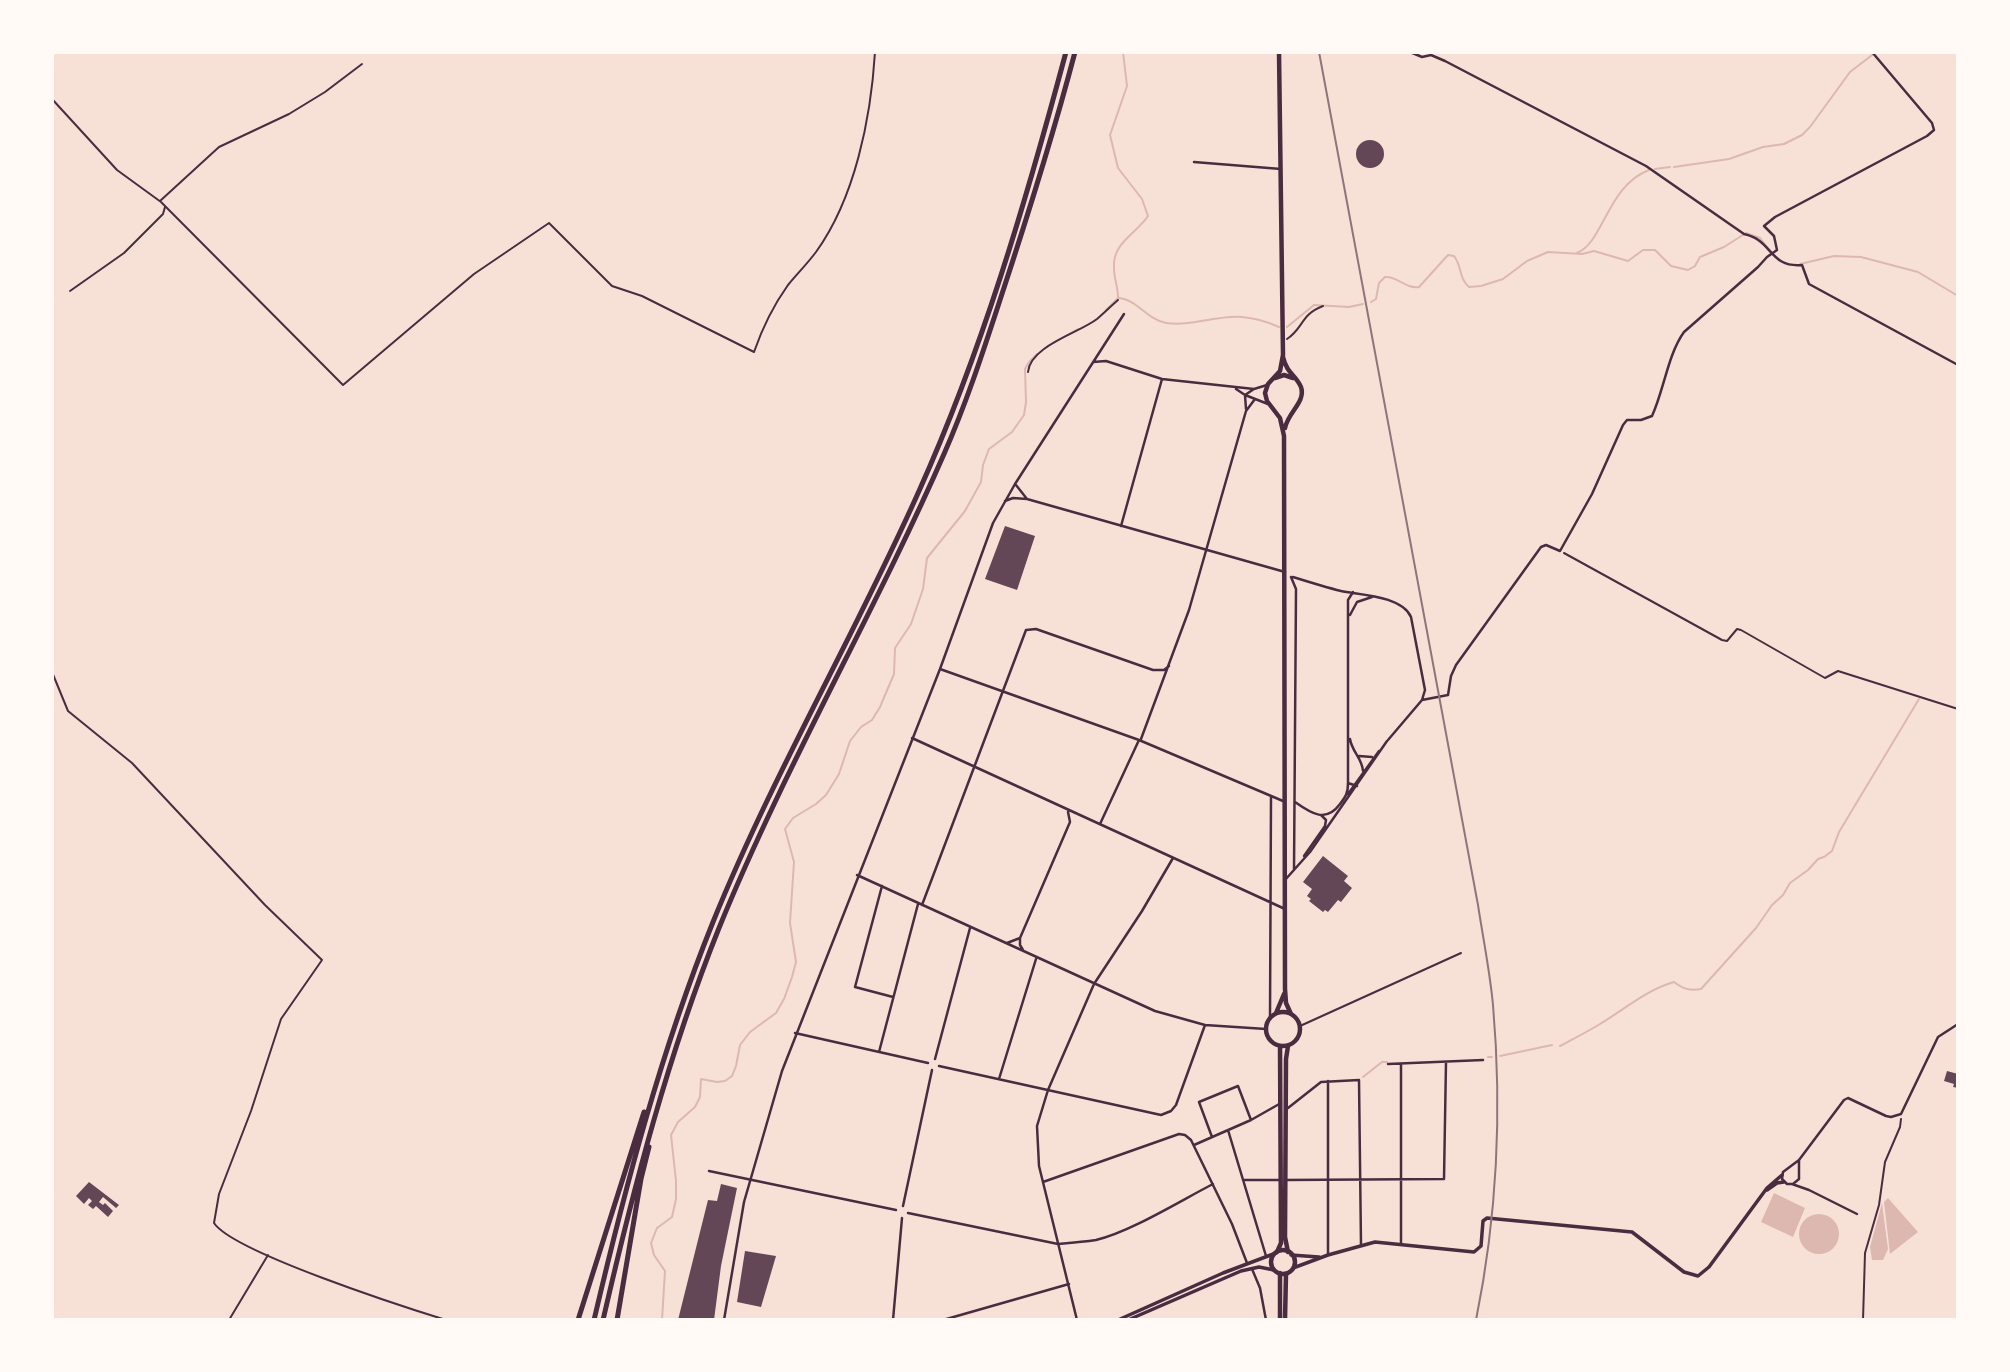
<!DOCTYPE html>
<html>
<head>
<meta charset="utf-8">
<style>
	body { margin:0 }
	#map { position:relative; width:2010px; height:1372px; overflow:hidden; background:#f7e1d7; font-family:Cabin,sans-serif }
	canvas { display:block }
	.frame { position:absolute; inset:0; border:54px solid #fffaf5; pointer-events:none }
</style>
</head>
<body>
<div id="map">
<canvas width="2010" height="1372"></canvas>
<div class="frame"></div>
</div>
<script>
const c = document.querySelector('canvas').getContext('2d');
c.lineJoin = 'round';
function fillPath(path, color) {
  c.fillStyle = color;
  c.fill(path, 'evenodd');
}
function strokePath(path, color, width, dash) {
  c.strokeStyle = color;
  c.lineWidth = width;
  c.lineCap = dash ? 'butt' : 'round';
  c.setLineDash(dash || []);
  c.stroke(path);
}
fillPath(new Path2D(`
	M 1774,1193 L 1805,1208 L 1793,1237 L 1761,1222 Z
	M 1888,1198 L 1918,1232 L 1890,1254 L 1884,1202 Z
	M 1882,1203 L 1888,1249 L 1883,1260 L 1872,1260 L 1870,1247 Z
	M1799 1234a20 20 0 1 1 40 0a20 20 0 1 1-40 0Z`), '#dcb8b0');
strokePath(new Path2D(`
	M 1674,167 L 1729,159 L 1763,147 L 1784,144 L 1802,135 L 1810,127 L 1850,72 L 1876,52
	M 1655,169 L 1670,167
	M 1577,253 C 1604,242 1607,186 1649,170
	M 1800,264 L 1834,256 L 1861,257 L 1918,272 L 1958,296
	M 1118,297 C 1118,287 1114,279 1114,268 C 1112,243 1136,234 1148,216 L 1142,199 L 1118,168 L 1110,135 L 1127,86 L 1123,52
	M 1119,298 C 1136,299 1148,320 1166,323 C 1191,327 1216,315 1242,317 C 1254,318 1268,322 1279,327
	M 1371,302 L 1376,299 L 1379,283 L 1385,277 C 1398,276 1405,289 1419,287 L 1448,255 L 1454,256 C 1462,266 1459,279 1469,287 L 1481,286 L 1503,279 L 1527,261 L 1548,252 L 1582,254 L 1594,251 L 1628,261 L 1643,250 L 1655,250 L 1671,266 L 1688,270 L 1695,266 L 1700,257 L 1724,247 L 1746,233 L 1760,238 L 1771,252
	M 1106,310 L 1118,298
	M 1287,327 L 1314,305 L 1349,307 L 1363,304
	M 1053,343 L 1078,329
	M 1560,1046 C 1573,1039 1587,1032 1600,1024 C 1625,1009 1646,990 1674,982 C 1683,989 1690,991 1701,989 L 1756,928 L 1772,905 L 1783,895 L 1790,883 L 1808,870 L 1818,859 L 1824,857 L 1832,851 L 1839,832 L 1919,699
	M 1500,1056 L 1552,1045
	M 1488,1057 L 1492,1057
	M 1363,1077 L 1382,1062 L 1387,1062
	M 662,1320 L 665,1271 L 654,1255 L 651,1243 L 657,1228 L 672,1217 L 676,1199 L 676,1181 L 671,1135 L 678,1122 L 695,1107 L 700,1097 L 701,1079 L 717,1082 L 725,1081 L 732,1076 L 736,1066 L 740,1045 L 750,1032 L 776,1013 L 784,999 L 792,977 L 796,962 L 790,923 L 794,862 L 785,829 L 793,818 L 816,804 L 826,795 L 839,774 L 850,741 L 861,727 L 872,720 L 880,707 L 894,674 L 895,648 L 911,624 L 923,589 L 927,558 L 965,511 L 981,482 L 983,465 L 989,449 L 1012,432 L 1024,415 L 1026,402 L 1025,369 L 1029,362 L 1037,354`), '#dcb8b0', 2);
fillPath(new Path2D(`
	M1356 154a14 14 0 1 1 28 0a14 14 0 1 1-28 0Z
	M 1005,526 L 1035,536 L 1017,590 L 985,579 Z
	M 1323,856 L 1348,876 L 1344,881 L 1352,888 L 1341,902 L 1338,900 L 1328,912 L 1325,910 L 1323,912 L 1309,901 L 1311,899 L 1307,896 L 1312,889 L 1303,882 Z
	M 1947,1071 L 1958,1074 L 1958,1088 L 1953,1087 L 1954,1084 L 1944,1081 Z
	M 89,1182 L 119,1205 L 116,1208 L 103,1197 L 99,1202 L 103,1205 L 105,1203 L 113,1211 L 108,1217 L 96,1206 L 93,1209 L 88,1205 L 92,1201 L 89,1198 L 84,1204 L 76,1196 Z
	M 721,1184 L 737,1188 L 721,1266 L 714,1320 L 678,1320 L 708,1200 L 717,1201 Z
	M 745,1251 L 776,1256 L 761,1307 L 737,1302 Z`), '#644757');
strokePath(new Path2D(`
	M 52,99 L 117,170 L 161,202 L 343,385 L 474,274 L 549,223 L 612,286 L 642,296 L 754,352 C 762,329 773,306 788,285 C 797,274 807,264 816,252 C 855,198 871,118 875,52
	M 160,201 L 219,147 L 289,114 L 325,92 L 362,64
	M 70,291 L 124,253 L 163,214 L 165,207
	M 1287,339 C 1303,329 1301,314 1323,306
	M 1028,372 C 1030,346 1079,333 1097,319 C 1104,313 1111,306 1118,300
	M 1564,553 L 1722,640 L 1727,641 L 1737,629 L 1741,630 L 1825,678 L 1838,671 L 1958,709
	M 52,672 L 68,711 L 132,763 L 265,905 L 322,960 L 281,1019 L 251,1111 L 219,1194 L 214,1223 C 233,1252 404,1307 446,1320
	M 229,1320 L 268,1255
	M 1863,1320 L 1865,1253 L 1879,1205 L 1885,1162 L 1900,1127 L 1901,1119`), '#4a2c40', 2);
strokePath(new Path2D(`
	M 1300,1026 L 1461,953`), '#4a2c40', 2);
strokePath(new Path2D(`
	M 1410,52 L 1422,57 L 1431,55 L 1445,61 L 1646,166 L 1744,234 C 1773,240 1769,268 1802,265 L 1809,284 L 1958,365
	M 1194,162 L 1281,169
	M 1093,362 L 1106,361 L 1162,379 L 1254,389
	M 1236,389 L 1245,395 L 1268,404
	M 1245,395 L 1254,389 L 1267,385
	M 1245,395 L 1246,409
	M 1016,485 L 1027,499
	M 1005,501 L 1013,498 L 1027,499 L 1285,572
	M 1121,526 L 1162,379
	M 1291,577 L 1296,589 L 1294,870
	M 1293,577 C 1309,582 1325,587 1341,591 C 1361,595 1402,596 1411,617 L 1425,690 L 1422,700
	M 1353,592 L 1348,600 L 1348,783 L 1357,786
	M 1350,615 L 1357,602 L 1372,597
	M 940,669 L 1139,740 L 1283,801
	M 1422,700 L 1448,695 L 1451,676 L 1456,665 L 1541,547 L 1546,545 L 1560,551 L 1592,494 L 1623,425 L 1627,420 L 1641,420 L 1652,416 C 1664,390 1668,354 1684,332 L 1758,267 L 1767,257 L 1777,250 L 1774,236 L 1764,226 L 1775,217 L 1927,136 L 1934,130 L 1932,123 L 1872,52
	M 912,738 L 1285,909
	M 1141,739 L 1189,610 L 1246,411 L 1255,399
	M 1350,739 C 1352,752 1362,758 1363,771
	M 1388,740 L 1422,700
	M 1359,756 L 1372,757
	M 1348,794 L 1379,751
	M 1295,802 C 1312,814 1326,823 1340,804 C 1346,796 1348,793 1348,783
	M 1100,824 L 1139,740
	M 1304,856 L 1325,826 L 1326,820 L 1321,815
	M 857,875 L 1155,1011 L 1205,1025 L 1266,1029
	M 1285,880 L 1310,852 L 1387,741
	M 882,886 L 855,987 L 893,997
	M 922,905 L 1026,630 L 1036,629 L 1153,670 L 1164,670 L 1169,666
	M 1007,943 L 1020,938
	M 1023,950 L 1020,945 L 1020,938 L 1070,822 L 1068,812
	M 1270,1018 L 1271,796
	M 795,1033 L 928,1063
	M 879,1052 L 918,904
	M 935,1059 L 970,928
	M 1388,1064 L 1483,1060
	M 1401,1064 L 1401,1243
	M 939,1066 L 1161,1115 L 1171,1111 L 1176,1105 L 1205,1025
	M 999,1079 L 1036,959
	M 1328,1081 L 1328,1255
	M 1288,1108 L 1321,1082 L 1359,1080 L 1361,1245
	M 1228,1130 L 1266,1256
	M 1212,1137 L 1199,1102 L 1238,1086 L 1251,1120
	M 1194,1145 L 1251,1120 L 1281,1103
	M 1799,1160 L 1799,1179 L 1793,1184 L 1787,1184 L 1782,1179 L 1783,1172 L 1799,1160 L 1844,1100 L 1848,1098 L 1886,1116 L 1891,1117 L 1901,1114 L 1938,1037 L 1958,1024
	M 709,1171 L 896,1210
	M 1243,1180 L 1280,1180
	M 1285,1180 L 1444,1179 L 1446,1062
	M 1043,1182 L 1179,1134 L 1185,1135 L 1191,1140 L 1232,1224 L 1247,1263
	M 1792,1184 L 1809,1190 L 1857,1214
	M 903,1206 L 932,1070
	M 908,1213 L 1058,1244 C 1070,1243 1083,1242 1096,1240 C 1130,1232 1180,1201 1213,1184
	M 1252,1269 L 1260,1288 L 1266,1320
	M 724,1320 L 744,1202 L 782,1071 L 940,669 L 993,523 L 1015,484 L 1124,314
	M 893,1320 L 902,1218
	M 943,1320 L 1069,1284
	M 1077,1320 L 1039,1166 L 1037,1126 L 1048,1090 L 1094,984 L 1142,911 L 1173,858`), '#4a2c40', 2.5);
strokePath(new Path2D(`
	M 1767,1190 L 1777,1183 L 1784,1182
	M 1291,1255 L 1319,1257
	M 1293,1268 L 1328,1255 L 1375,1242 L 1474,1252 L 1481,1246 L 1483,1221 L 1487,1218 L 1632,1232 L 1684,1272 L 1698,1276 L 1709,1267 L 1767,1188 L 1782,1175
	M 1118,1320 L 1223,1273 L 1276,1253
	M 1128,1320 L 1241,1271 L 1259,1267 L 1274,1270`), '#4a2c40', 3.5);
strokePath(new Path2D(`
	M 1279,52 L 1283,355 L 1280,371 L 1268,384 L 1265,393 L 1267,401 L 1280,418 L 1284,436 L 1285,989 L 1286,1003 L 1291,1014
	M 1283,357 C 1287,374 1296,375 1301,387 C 1306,402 1288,412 1285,428
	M 1275,378 L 1284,375 L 1293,378
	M1266 1029a17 17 0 1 1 34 0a17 17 0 1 1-34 0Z
	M 1276,1013 L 1284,994
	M 1288,1046 L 1286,1059 L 1285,1237 L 1288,1252
	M1271 1262a12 12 0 1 1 24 0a12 12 0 1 1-24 0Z
	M 1277,1252 L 1281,1243 L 1280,1046
	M 1280,1273 L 1280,1320
	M 1285,1320 L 1286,1274`), '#4a2c40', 4.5);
strokePath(new Path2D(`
	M 578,1320 L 644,1112
	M 594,1320 C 626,1184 661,1051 713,922 C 773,774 854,637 919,491 C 982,351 1026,201 1066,52
	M 603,1320 C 634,1186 668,1055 719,928 C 785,766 874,614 944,454 C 966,404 983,352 1000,300 C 1027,218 1053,136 1075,52
	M 617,1320 L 641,1179 L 649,1147`), '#4a2c40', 5);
strokePath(new Path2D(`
	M 1319,52 L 1478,905 C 1483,938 1490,972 1493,1005 C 1502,1109 1497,1217 1476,1320`), '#8f747c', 2);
</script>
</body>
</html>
